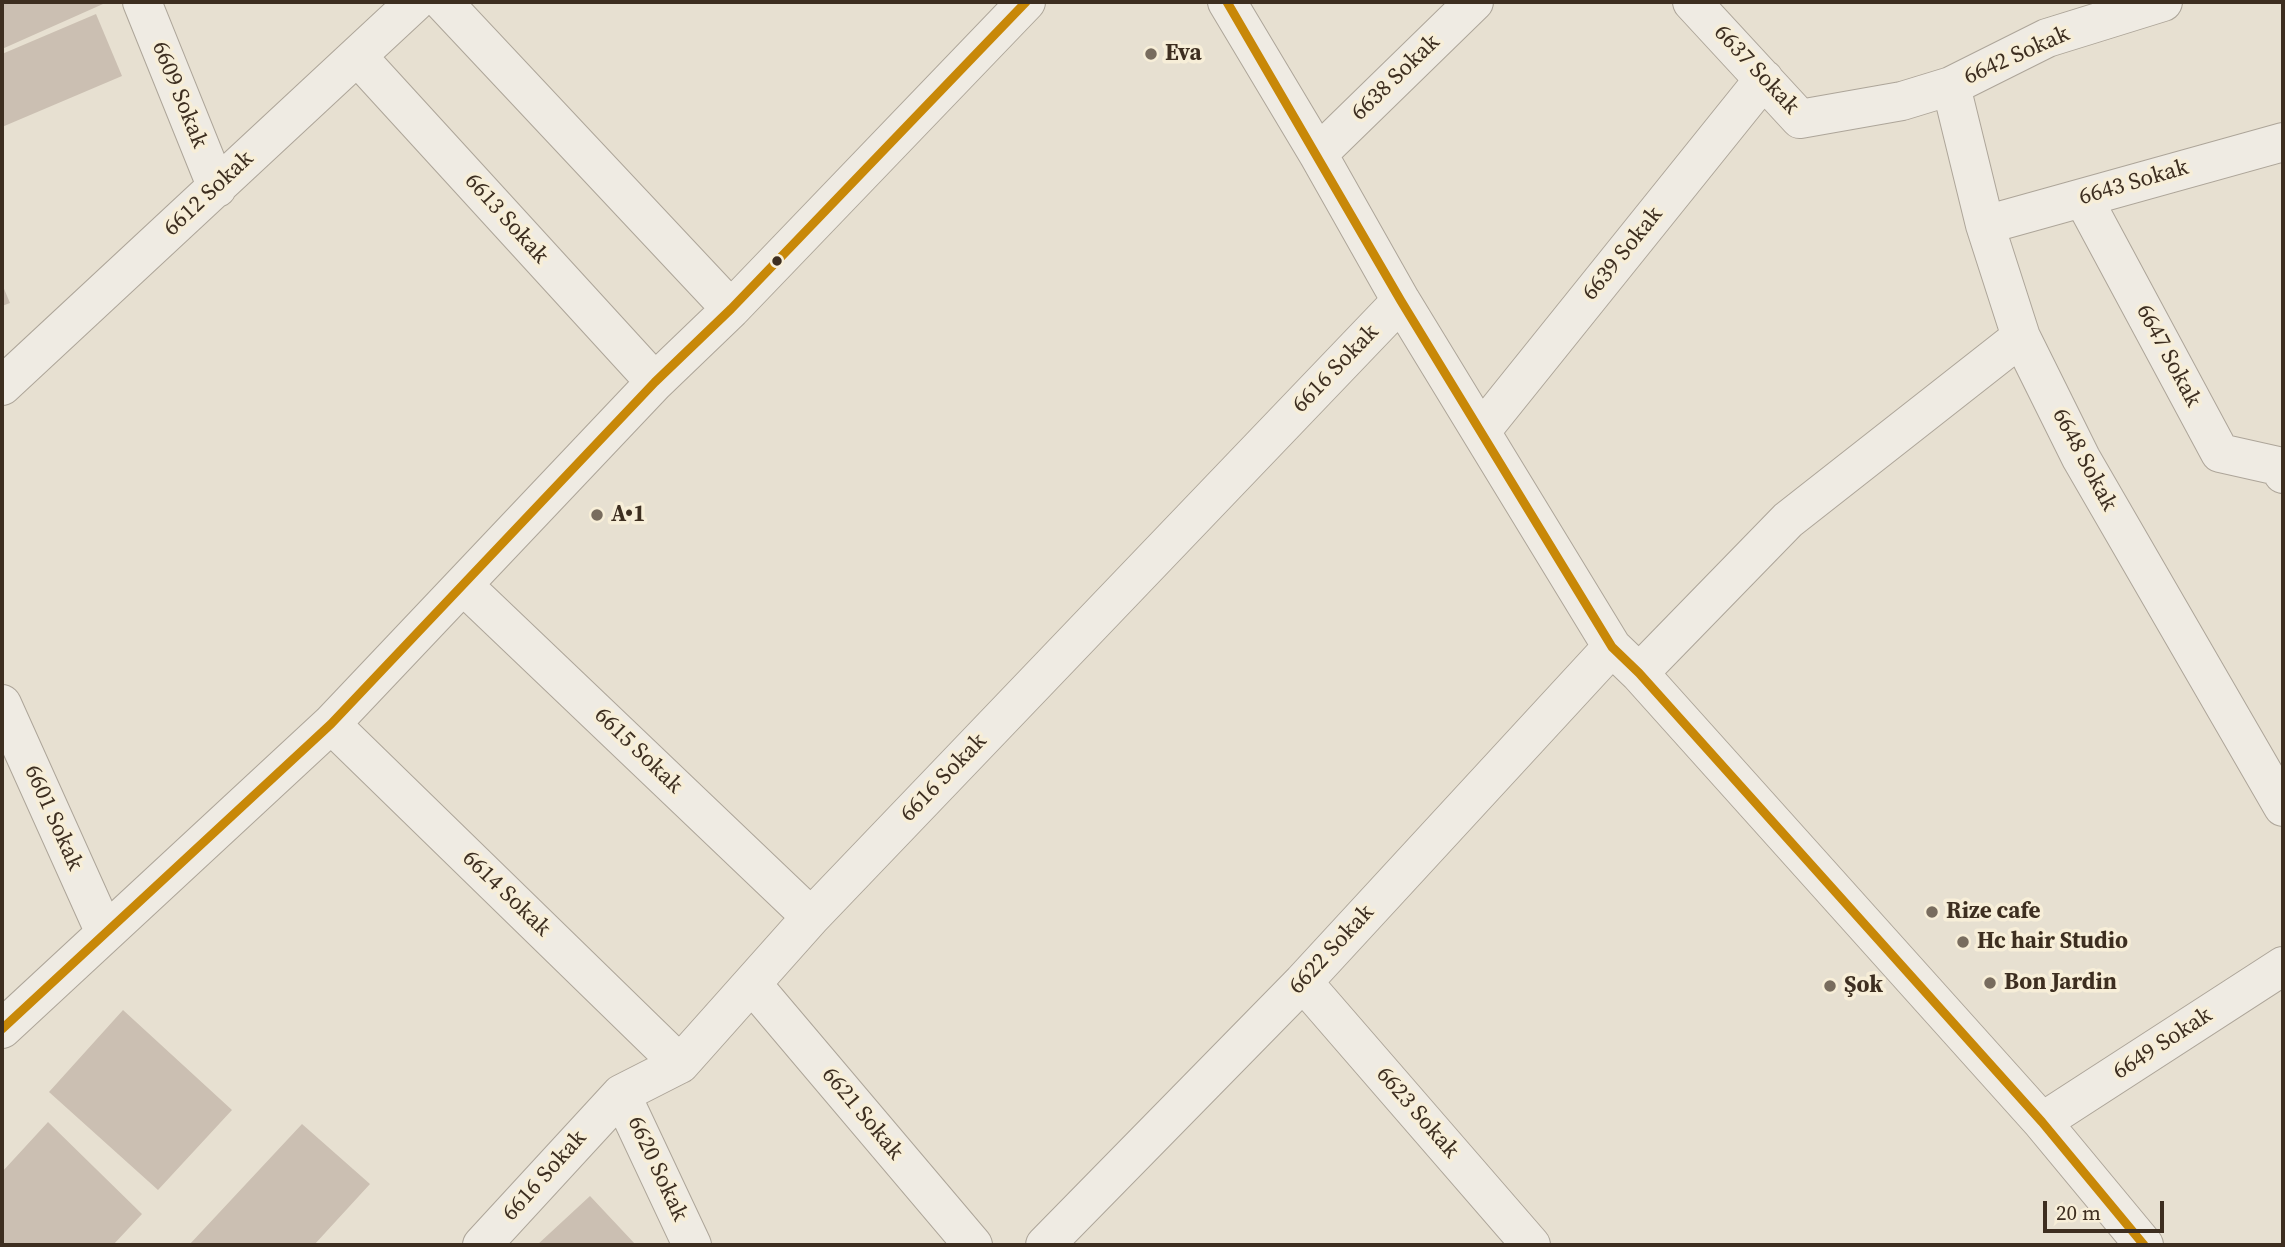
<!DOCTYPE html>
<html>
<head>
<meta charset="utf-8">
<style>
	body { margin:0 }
	#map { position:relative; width:2285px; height:1247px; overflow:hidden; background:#e7e0d1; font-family:"Source Serif 4",serif }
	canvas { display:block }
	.frame { position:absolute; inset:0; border:4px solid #3d2e20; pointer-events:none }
	.scale { position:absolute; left:2043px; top:1201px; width:121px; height:32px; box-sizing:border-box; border:4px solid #3d2e20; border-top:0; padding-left:9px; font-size:21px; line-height:24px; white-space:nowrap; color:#3d2e20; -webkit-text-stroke:5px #f7eed8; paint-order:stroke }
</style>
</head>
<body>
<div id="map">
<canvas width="2285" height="1247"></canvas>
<div class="frame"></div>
<div class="scale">20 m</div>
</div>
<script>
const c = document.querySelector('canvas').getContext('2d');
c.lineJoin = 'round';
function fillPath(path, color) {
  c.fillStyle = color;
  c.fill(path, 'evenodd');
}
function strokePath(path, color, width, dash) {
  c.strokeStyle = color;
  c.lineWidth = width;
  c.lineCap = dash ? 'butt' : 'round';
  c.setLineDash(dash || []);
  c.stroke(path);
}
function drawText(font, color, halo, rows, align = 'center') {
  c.font = font + ' "Source Serif 4",serif';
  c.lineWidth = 7;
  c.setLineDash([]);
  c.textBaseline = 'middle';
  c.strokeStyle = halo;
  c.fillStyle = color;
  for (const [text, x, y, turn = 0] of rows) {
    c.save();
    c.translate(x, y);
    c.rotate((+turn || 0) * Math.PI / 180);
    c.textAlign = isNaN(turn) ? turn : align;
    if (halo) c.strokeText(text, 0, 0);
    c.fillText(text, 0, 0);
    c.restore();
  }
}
fillPath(new Path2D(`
	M 2,2 L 102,2 L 103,4 L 2,49 Z
	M 96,14 L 122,76 L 2,127 L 2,54 Z
	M 2,284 L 10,303 L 2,306 Z
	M 123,1010 L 232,1110 L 158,1190 L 49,1092 Z
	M 48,1122 L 142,1214 L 113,1245 L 2,1245 L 2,1172 Z
	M 302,1124 L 370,1184 L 314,1245 L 189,1245 Z
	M 590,1196 L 636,1245 L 537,1245 Z`), '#cbbfb2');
const minor = new Path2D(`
	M 142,2 L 217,188
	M 443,2 L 731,309
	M 1227,2 L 1318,154 L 1401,301 L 1612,647 L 1639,673 L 2042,1122 L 2144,1245
	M 1692,2 L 1800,119 L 1902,101 L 1951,86 L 2047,38 L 2163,2
	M 357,56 L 655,382
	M 1951,86 L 1985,225 L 2021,337 L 2081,458 L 2283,807
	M 1318,154 L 1474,2
	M 2083,198 L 2220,453 L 2278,466 L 2283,474
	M 1985,225 L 2283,142
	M 2,386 L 415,2
	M 1482,430 L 1764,79
	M 464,586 L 811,917
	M 1639,673 L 1788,520 L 2021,337
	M 2,704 L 105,933
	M 331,724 L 680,1064
	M 1303,982 L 1531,1245
	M 752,984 L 973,1245
	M 2,1029 L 331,724 L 655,382 L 731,309 L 1026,2
	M 621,1094 L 692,1245
	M 2042,1122 L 2283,966
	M 482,1245 L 621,1094 L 680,1064 L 811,917 L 1401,301
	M 1045,1245 L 1303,982 L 1612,647`);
strokePath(minor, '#ada599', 40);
strokePath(minor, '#efebe3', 38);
strokePath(new Path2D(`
	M 1227,2 L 1401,301 L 1612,647 L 1639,673 L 2042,1122 L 2144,1245
	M 2,1029 L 331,724 L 655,382 L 731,309 L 1026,2`), '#c88808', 9);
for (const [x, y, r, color] of [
	[1151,54,7,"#786c5e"],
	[777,261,6,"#3d2e20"],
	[597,515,7,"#786c5e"],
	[1932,912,7,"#786c5e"],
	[1963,942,7,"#786c5e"],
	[1990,983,7,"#786c5e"],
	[1830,986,7,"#786c5e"]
]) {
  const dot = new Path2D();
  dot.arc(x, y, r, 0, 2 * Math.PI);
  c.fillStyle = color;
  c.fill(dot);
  strokePath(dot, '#f7eed8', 2.5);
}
drawText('bold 23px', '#3d2e20', '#f7eed8', [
	["Eva",1165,54],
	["A•1",611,515],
	["Rize cafe",1946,912],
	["Hc hair Studio",1977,942],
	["Bon Jardin",2004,983],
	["Şok",1844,986]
], 'left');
drawText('23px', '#3d2e20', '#f7eed8', [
	["6642 Sokak",2017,56,-24],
	["6637 Sokak",1756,70,47],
	["6638 Sokak",1396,78,-44],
	["6609 Sokak",179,95,68],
	["6643 Sokak",2134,183,-16],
	["6612 Sokak",209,194,-43],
	["6613 Sokak",506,219,48],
	["6639 Sokak",1623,254,-51],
	["6647 Sokak",2168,356,62],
	["6616 Sokak",1336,369,-46],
	["6648 Sokak",2084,460,62],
	["6615 Sokak",638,751,44],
	["6616 Sokak",944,778,-46],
	["6601 Sokak",53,818,66],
	["6614 Sokak",506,894,44],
	["6622 Sokak",1332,950,-47],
	["6649 Sokak",2163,1044,-33],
	["6623 Sokak",1417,1113,49],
	["6621 Sokak",862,1114,50],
	["6620 Sokak",657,1169,65],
	["6616 Sokak",545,1176,-48]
]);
</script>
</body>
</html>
